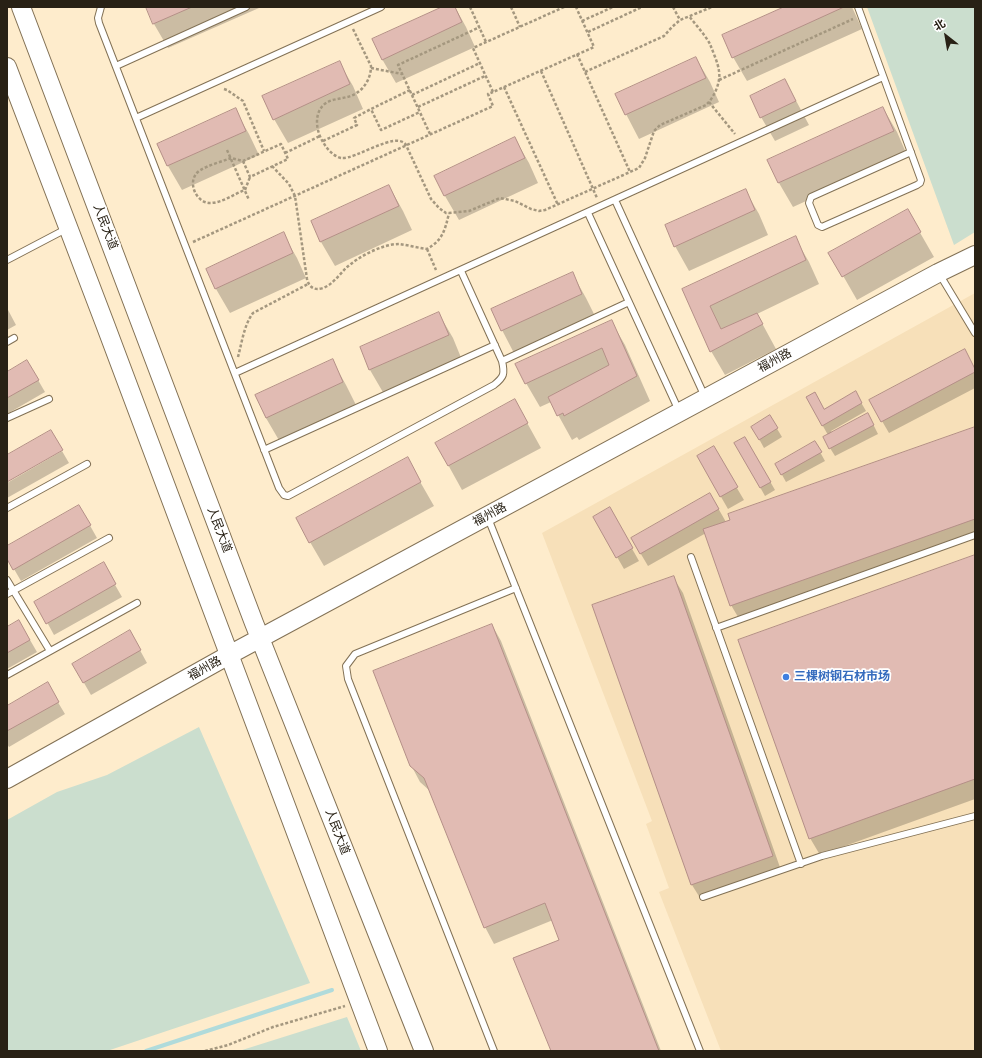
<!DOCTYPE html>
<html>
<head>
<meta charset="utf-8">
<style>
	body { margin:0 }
	#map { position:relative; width:982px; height:1058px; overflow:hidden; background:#feeccc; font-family:Signika,"Noto Sans SC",sans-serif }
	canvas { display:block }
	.frame { position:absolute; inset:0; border:8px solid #282115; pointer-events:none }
	.north { position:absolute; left:926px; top:16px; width:40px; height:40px; -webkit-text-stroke:3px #fff; paint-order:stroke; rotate:329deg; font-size:11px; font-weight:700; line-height:16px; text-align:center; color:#282115 }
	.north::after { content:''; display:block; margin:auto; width:14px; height:18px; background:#282115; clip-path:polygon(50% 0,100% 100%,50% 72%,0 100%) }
</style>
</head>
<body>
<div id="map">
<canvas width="982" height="1058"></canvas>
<div class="frame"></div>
<div class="north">北</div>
</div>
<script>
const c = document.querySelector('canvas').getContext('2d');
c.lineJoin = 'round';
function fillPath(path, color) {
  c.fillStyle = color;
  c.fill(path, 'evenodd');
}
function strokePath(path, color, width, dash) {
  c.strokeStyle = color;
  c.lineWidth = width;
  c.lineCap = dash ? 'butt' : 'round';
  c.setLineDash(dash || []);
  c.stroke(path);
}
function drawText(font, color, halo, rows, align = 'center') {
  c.font = font + ' Signika,"Noto Sans SC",sans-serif';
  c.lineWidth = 3.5;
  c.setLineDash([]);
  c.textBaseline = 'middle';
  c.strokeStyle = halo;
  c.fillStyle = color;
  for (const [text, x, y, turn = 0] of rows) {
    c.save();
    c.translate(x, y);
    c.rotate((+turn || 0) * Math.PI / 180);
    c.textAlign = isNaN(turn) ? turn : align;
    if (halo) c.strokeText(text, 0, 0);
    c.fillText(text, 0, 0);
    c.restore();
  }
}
fillPath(new Path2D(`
	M 975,293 L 975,1051 L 721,1051 L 659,892 L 669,888 L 646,824 L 652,821 L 542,533 Z`), '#f7e0b9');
fillPath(new Path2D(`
	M 867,7 L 975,7 L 975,232 L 954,245 Z
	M 199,727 L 310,983 L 107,1051 L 7,1051 L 7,820 L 57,792 L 107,775 Z
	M 347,1017 L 361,1051 L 239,1051 Z`), '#cbdece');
fillPath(new Path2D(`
	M 147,7 L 259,7 L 259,8 L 168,48 L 154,24 Z
	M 444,7 L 455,7 L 466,27 L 475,47 L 396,83 L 382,59 Z
	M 786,7 L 852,7 L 862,29 L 747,81 L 733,57 Z
	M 696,58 L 710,82 L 719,102 L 639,139 L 626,114 Z
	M 339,62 L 353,86 L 363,109 L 288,143 L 274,119 Z
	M 785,80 L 809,125 L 775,141 L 761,117 Z
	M 883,108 L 897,132 L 907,155 L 793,207 L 779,183 L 769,160 Z
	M 235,110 L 249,134 L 259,155 L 182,190 L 168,166 L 159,144 Z
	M 515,139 L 529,163 L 538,183 L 459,220 L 445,196 L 436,176 Z
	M 389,186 L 403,211 L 412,230 L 335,266 L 321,242 Z
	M 745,190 L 759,214 L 768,235 L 689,271 L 675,246 L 666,226 Z
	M 907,210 L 934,257 L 857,300 L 830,253 Z
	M 283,234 L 297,258 L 306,278 L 230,313 L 216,289 L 207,269 Z
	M 795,238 L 809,262 L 819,284 L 757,314 L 776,349 L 725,375 L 711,351 L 684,289 Z
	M 572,273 L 586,298 L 596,318 L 515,355 L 502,330 Z
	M 7,308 L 16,325 L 7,330 Z
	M 439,314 L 453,338 L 462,360 L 384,394 L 370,370 L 361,348 Z
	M 611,321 L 625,345 L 650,401 L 579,440 L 577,437 L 572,440 L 551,402 L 540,407 L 526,383 Z
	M 332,360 L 346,385 L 357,407 L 280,442 L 266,418 L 256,395 Z
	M 27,361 L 45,392 L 7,414 L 7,373 Z
	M 975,369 L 975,388 L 889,433 L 882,421 Z
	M 855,392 L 866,411 L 831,431 L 832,433 L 872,422 L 878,434 L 835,456 L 830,448 L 828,435 L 807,398 L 824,410 Z
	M 515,401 L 541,448 L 462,490 L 436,443 Z
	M 770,417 L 782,437 L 764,448 L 753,428 Z
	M 975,428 L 975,538 L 741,622 L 731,605 L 706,533 L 648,566 L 632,539 L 710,494 L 726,522 Z
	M 745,438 L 775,490 L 765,496 L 736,444 Z
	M 815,443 L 825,461 L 786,482 L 776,464 Z
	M 713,448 L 744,500 L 728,509 L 698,457 Z
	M 62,451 L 69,463 L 7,498 L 7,483 Z
	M 407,459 L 434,506 L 324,566 L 310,542 Z
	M 79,506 L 97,538 L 21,581 L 7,557 L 7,547 Z
	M 609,508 L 639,561 L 624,569 L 594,517 Z
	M 975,557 L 975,799 L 820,855 L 810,838 Z
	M 103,564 L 122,597 L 54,635 L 36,602 Z
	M 673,577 L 683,593 L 782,873 L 702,901 L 692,885 L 593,606 Z
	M 19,621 L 37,652 L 7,669 L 7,628 Z
	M 492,625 L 501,641 L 661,1051 L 552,1051 L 561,940 L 553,920 L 494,944 L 485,927 L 430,791 L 420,782 L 411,765 Z
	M 130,632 L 147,663 L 91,695 L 73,664 Z
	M 47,684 L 65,714 L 9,747 L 7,744 L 7,707 Z`), '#0003');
strokePath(new Path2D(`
	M 146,1051 L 332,990`), '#b0dbdb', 4);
const building = new Path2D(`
	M 146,7 L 192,7 L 153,24 Z
	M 442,7 L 455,7 L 462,22 L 382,60 L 372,39 Z
	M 784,7 L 844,7 L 732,58 L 722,35 Z
	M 696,57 L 706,78 L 625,115 L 615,94 Z
	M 340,61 L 350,84 L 273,120 L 262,96 Z
	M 785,79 L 796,101 L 760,118 L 750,96 Z
	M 883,107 L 894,131 L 778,183 L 767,160 Z
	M 236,108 L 246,131 L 167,166 L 157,144 Z
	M 515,137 L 525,158 L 444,196 L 434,176 Z
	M 389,185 L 399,206 L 320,242 L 311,221 Z
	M 746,189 L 755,210 L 674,247 L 665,225 Z
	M 908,209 L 921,232 L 842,277 L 828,253 Z
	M 284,232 L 293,253 L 215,289 L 206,269 Z
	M 796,236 L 806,260 L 710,306 L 721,329 L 757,313 L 763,324 L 710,352 L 682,289 Z
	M 573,272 L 582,294 L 501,331 L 491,309 Z
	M 439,312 L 449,335 L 369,370 L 360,347 Z
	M 612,320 L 637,376 L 564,416 L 563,413 L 557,416 L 548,397 L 609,365 L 602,348 L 525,384 L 515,364 Z
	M 965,349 L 975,369 L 975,372 L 881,422 L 869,400 Z
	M 333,359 L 343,382 L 266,418 L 255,395 Z
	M 27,360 L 39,380 L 7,398 L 7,372 Z
	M 856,391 L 862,403 L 822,426 L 806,397 L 815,392 L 824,409 Z
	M 515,399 L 528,423 L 448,466 L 435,443 Z
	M 868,413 L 874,425 L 829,449 L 823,437 Z
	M 770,415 L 778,428 L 759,440 L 751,427 Z
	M 975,427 L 975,519 L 730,606 L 703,529 L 730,520 L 728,514 Z
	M 51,430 L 63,450 L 7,482 L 7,455 Z
	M 745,437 L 771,482 L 760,488 L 734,443 Z
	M 815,441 L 822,452 L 781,475 L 775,464 Z
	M 714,446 L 738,487 L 720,497 L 697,456 Z
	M 408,457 L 421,482 L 309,543 L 296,518 Z
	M 710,493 L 719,509 L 640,554 L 631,538 Z
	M 79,505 L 91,525 L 13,570 L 7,559 L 7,546 Z
	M 610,507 L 633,548 L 616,558 L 593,517 Z
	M 975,555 L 975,779 L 809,839 L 738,640 Z
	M 104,562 L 116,584 L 46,624 L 34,602 Z
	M 674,576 L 773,856 L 691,885 L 592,605 Z
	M 19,620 L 30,640 L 7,653 L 7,627 Z
	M 492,624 L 659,1051 L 551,1051 L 513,958 L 559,940 L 545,903 L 484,928 L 424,778 L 410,766 L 373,671 Z
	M 130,630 L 141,650 L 83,683 L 72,664 Z
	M 48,682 L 59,702 L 7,731 L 7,706 Z`);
fillPath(building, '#e1bbb3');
strokePath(building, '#b48f87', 1);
const lane = new Path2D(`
	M 101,7 L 98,18 L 99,23 L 279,488 L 284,495 L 288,496 L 494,385 C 504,377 505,374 502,361 L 461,271
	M 858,7 L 921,180 L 920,183 L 917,185 L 822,227 L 818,225 L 809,203 L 811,197 L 911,152
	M 116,66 L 246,7
	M 136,118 L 381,7
	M 615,200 L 705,397
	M 588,213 L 679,411
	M 7,260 L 68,228
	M 940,275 L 975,333
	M 7,342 L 14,338
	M 502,361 L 629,302
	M 235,373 L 883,77
	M 7,418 L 49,399
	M 264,450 L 495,345
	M 7,508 L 87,464
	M 488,518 L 700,1051
	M 691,557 L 801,864
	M 7,580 L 50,651
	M 7,594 L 109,538
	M 716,628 L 975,535
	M 7,675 L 137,603
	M 703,897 L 822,856 L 975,816
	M 494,1051 L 348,679 L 346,666 L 355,654 L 516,588`);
const secondary = new Path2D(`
	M 21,7 L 254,623 L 424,1051
	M 7,67 L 105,324 L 378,1051
	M 7,779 L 229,655 L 938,273 L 975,255`);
strokePath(lane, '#827155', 8);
strokePath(secondary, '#827155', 20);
strokePath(new Path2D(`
	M 470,7 L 486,42
	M 511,7 L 520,27
	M 564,7 L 473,48 L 493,92 L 594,47 L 576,7
	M 673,7 L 680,20
	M 582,21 L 613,7
	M 353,29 L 371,66 C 371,81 361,94 347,97 C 340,99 332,99 326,103 C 313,112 316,131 323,142 C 327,149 333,156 341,158 C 356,160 396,130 406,145 L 431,199 L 439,208 L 446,213 L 449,213 L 469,211 L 500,198 L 515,201 L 531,209 L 539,211 L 545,210 L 639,168 L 645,158 L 654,131 L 660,125 L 706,105 C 714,98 721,82 719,71 C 718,63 713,52 710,44 C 705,35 696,25 689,16
	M 588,32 L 642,7
	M 577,54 L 630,172
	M 371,68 L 402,74
	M 541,71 L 597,198
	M 585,72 L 664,36 L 672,27 L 680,20 L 712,7
	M 719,80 L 853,19
	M 504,87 L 558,205
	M 224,89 L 227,90 L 243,101 L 264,151
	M 410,90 L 371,109 L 381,130 L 420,112
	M 412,95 L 480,63
	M 709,102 L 735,134
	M 418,107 L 485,76
	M 430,134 L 398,65 L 480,27
	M 323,141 L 357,125 L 354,118 L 371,109
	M 227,150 L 249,200
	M 285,153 L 320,136
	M 243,161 L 250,177 L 288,159 L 281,144 L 243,161 L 231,158 C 221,162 208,165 199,171 C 186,181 196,203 210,203 C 222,203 234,194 245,190 L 250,177
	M 272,166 L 289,184 L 295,196 L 307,279 C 309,287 314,291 323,288 C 332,285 339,275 346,268 C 358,257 382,244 399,244 C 408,245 418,248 427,249 C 443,240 445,230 449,213
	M 193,242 L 493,106 L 488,94 L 493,92
	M 427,249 L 436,270
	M 238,357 C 242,342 244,325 253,313 L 308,284
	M 205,1051 L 228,1045 L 273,1027 L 345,1006`), '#a4977f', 2.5, [3, 2]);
strokePath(lane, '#fff', 6);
strokePath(secondary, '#fff', 18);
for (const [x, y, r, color] of [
	[786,677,4,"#3f7fe0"]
]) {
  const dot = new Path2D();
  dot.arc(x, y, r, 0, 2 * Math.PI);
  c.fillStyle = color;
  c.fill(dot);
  strokePath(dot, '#fff', 1.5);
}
drawText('12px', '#282115', '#fff', [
	["人民大道",105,227,69],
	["福州路",775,361,-28],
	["福州路",490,515,-28],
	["人民大道",219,530,69],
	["福州路",205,669,-29],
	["人民大道",337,832,69]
]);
drawText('bold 12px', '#366cbe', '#fff', [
	["三棵树钢石材市场",794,677]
], 'left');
</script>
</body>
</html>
